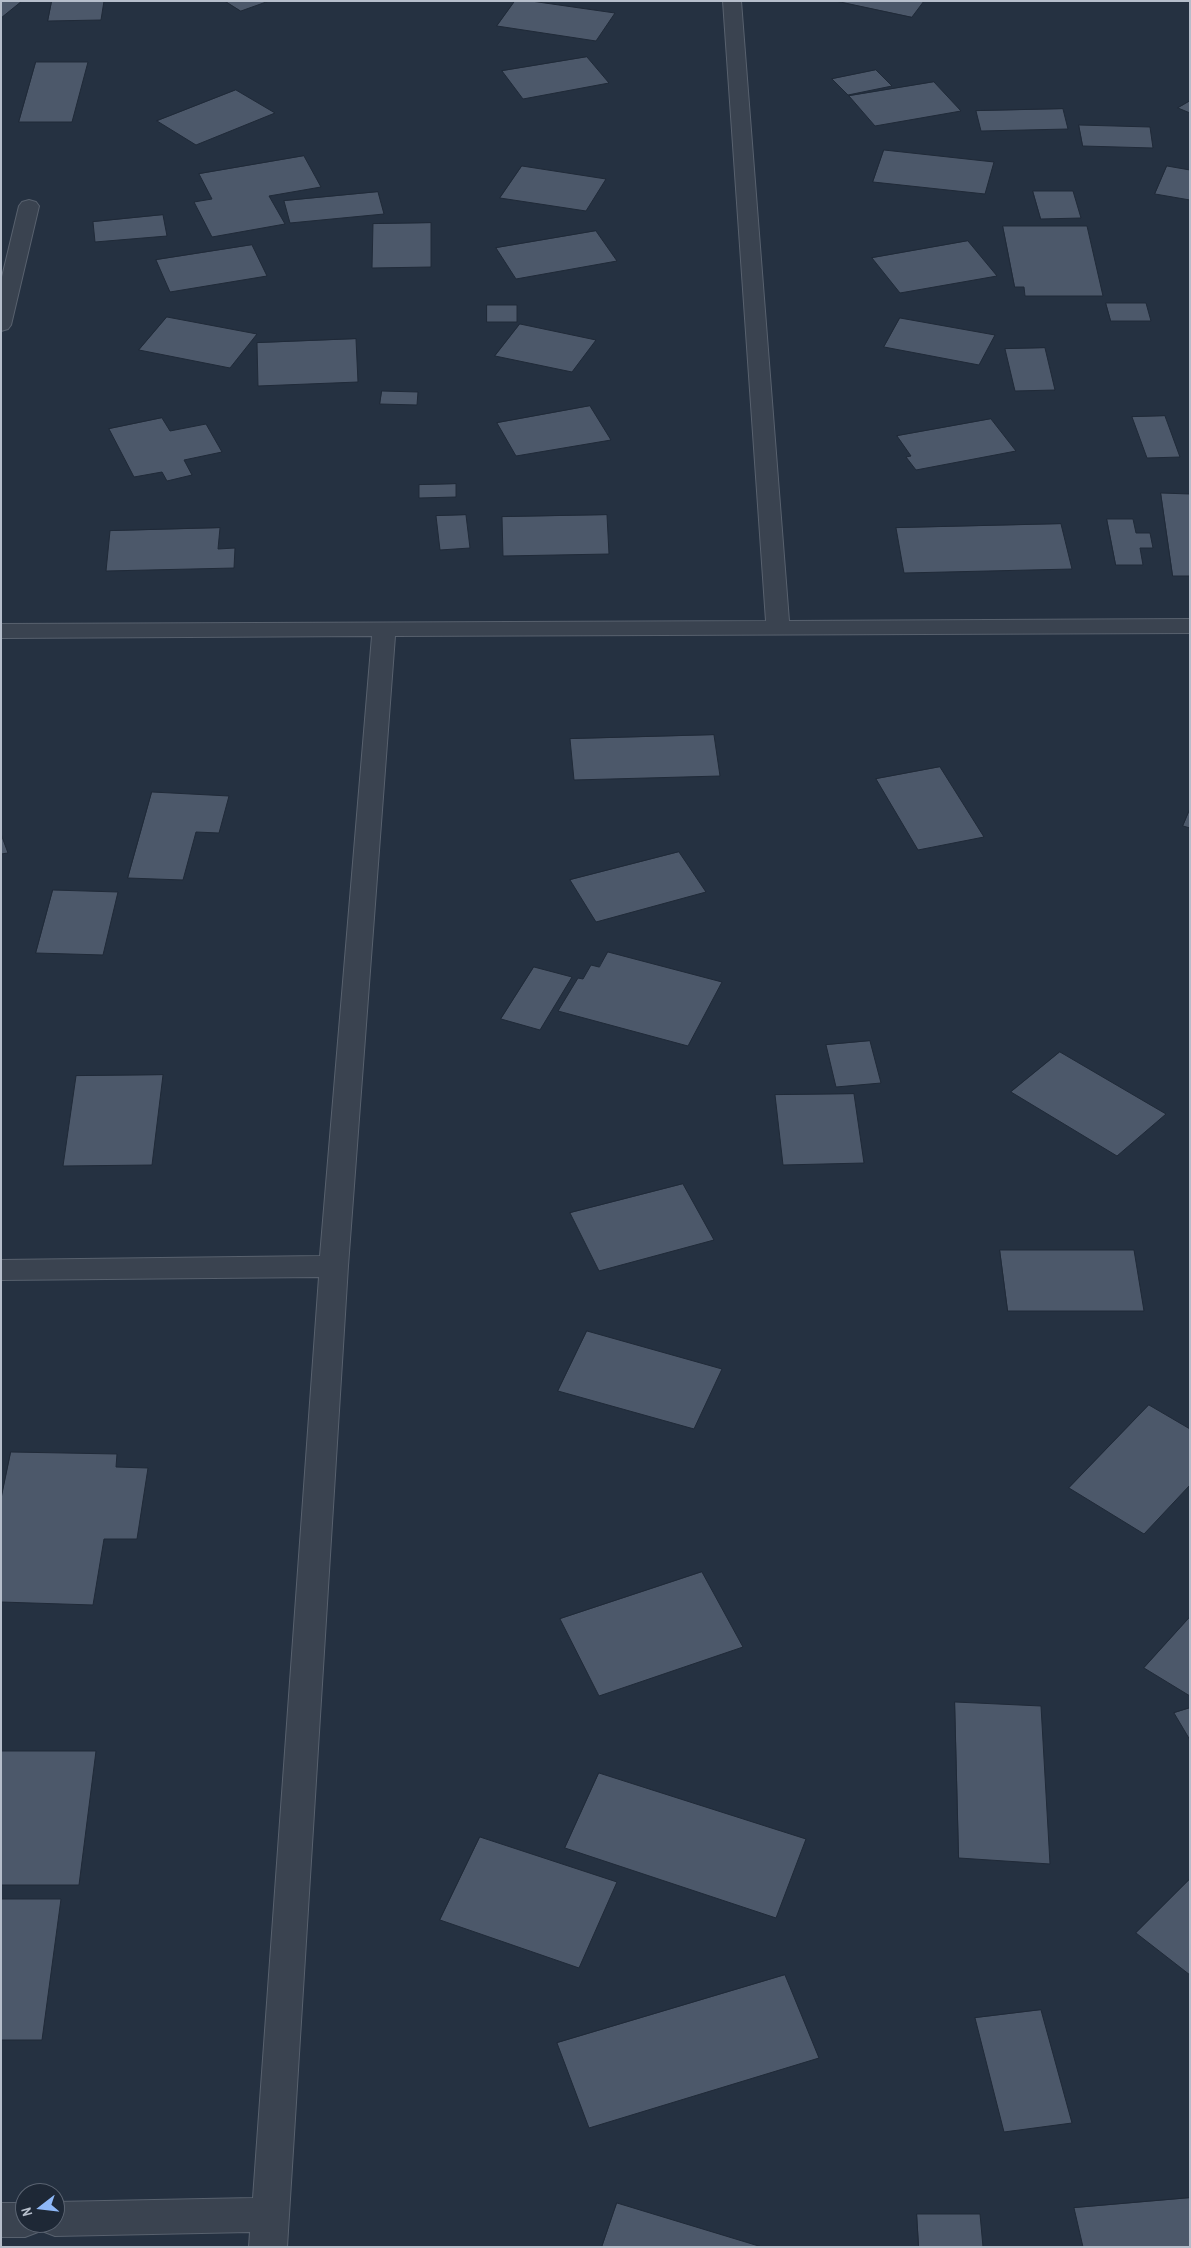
<!DOCTYPE html>
<html>
<head>
<meta charset="utf-8">
<style>
	body { margin:0 }
	#map { position:relative; width:1191px; height:2248px; overflow:hidden; background:#253141; font-family:"Archivo Narrow",sans-serif }
	canvas { display:block }
	.frame { position:absolute; inset:0; border:2px solid #b6becb; pointer-events:none }
	.north { position:absolute; left:15px; top:2183px; width:50px; height:50px; box-sizing:border-box; background:#1e2836; border:1px solid #5b6472; border-radius:50%; rotate:254deg; font-size:14px; font-weight:700; line-height:20px; text-align:center; color:#b6becb }
	.north::after { content:''; display:block; margin:auto; width:18px; height:22px; background:#8eb8f8; clip-path:polygon(50% 0,100% 100%,50% 72%,0 100%) }
</style>
</head>
<body>
<div id="map">
<canvas width="1191" height="2248"></canvas>
<div class="frame"></div>
<div class="north">N</div>
</div>
<script>
const c = document.querySelector('canvas').getContext('2d');
c.lineJoin = 'round';
function fillPath(path, color) {
  c.fillStyle = color;
  c.fill(path, 'evenodd');
}
function strokePath(path, color, width, dash) {
  c.strokeStyle = color;
  c.lineWidth = width;
  c.lineCap = dash ? 'butt' : 'round';
  c.setLineDash(dash || []);
  c.stroke(path);
}
const building = new Path2D(`
	M 1,1 L 22,1 L 1,18 Z
	M 52,1 L 104,1 L 101,20 L 48,21 Z
	M 225,1 L 269,1 L 241,11 Z
	M 515,1 L 531,1 L 615,13 L 596,41 L 497,26 Z
	M 836,1 L 924,1 L 912,17 Z
	M 587,57 L 609,83 L 523,99 L 502,71 Z
	M 36,62 L 88,62 L 72,122 L 19,122 Z
	M 876,70 L 892,86 L 848,95 L 832,79 Z
	M 934,82 L 961,111 L 875,126 L 849,96 Z
	M 236,90 L 275,113 L 196,145 L 157,121 Z
	M 1190,101 L 1190,113 L 1178,108 Z
	M 1063,109 L 1068,129 L 981,131 L 976,111 Z
	M 1079,125 L 1150,127 L 1153,148 L 1083,146 Z
	M 884,150 L 994,162 L 985,194 L 873,182 Z
	M 304,156 L 321,187 L 269,196 L 285,224 L 212,237 L 194,202 L 212,199 L 199,174 Z
	M 522,166 L 606,179 L 586,211 L 500,198 Z
	M 1167,166 L 1190,170 L 1190,200 L 1155,194 Z
	M 1033,191 L 1073,191 L 1081,218 L 1041,219 Z
	M 378,192 L 384,214 L 290,223 L 284,201 Z
	M 163,215 L 167,236 L 95,242 L 93,222 Z
	M 431,223 L 431,267 L 372,268 L 373,224 Z
	M 1003,226 L 1087,226 L 1103,296 L 1025,296 L 1024,287 L 1015,287 Z
	M 596,231 L 617,261 L 516,279 L 496,248 Z
	M 968,241 L 997,276 L 900,293 L 872,258 Z
	M 252,245 L 267,276 L 170,292 L 156,260 Z
	M 1106,303 L 1146,303 L 1151,321 L 1111,321 Z
	M 487,305 L 517,305 L 517,322 L 487,322 Z
	M 167,317 L 257,334 L 230,368 L 139,350 Z
	M 900,318 L 995,335 L 979,365 L 884,347 Z
	M 520,324 L 596,340 L 572,372 L 495,356 Z
	M 356,339 L 358,382 L 258,386 L 257,343 Z
	M 1045,348 L 1055,390 L 1015,391 L 1005,349 Z
	M 382,391 L 418,392 L 417,405 L 380,404 Z
	M 590,406 L 611,440 L 516,456 L 497,423 Z
	M 1165,416 L 1180,457 L 1147,458 L 1132,417 Z
	M 162,418 L 170,431 L 206,424 L 222,452 L 184,460 L 192,475 L 167,481 L 162,472 L 134,477 L 109,429 Z
	M 991,419 L 1016,451 L 916,470 L 906,457 L 911,456 L 897,436 Z
	M 456,484 L 456,497 L 419,498 L 419,485 Z
	M 1161,493 L 1190,494 L 1190,576 L 1173,576 Z
	M 466,515 L 470,548 L 440,550 L 436,516 Z
	M 607,515 L 609,554 L 503,556 L 502,517 Z
	M 1107,519 L 1133,519 L 1136,533 L 1150,533 L 1153,548 L 1140,548 L 1143,565 L 1116,565 Z
	M 1061,524 L 1072,569 L 904,573 L 896,528 Z
	M 220,528 L 218,549 L 235,548 L 234,568 L 106,571 L 110,531 Z
	M 714,735 L 720,776 L 574,780 L 570,739 Z
	M 940,767 L 984,837 L 918,850 L 876,779 Z
	M 152,792 L 229,796 L 219,833 L 196,832 L 183,880 L 128,878 Z
	M 1190,809 L 1190,828 L 1183,826 Z
	M 1,834 L 8,853 L 1,854 Z
	M 679,852 L 706,892 L 596,922 L 570,880 Z
	M 53,890 L 118,892 L 103,955 L 36,953 Z
	M 608,952 L 722,982 L 688,1046 L 558,1011 L 578,978 L 583,979 L 591,965 L 599,967 Z
	M 534,967 L 572,977 L 540,1030 L 501,1019 Z
	M 870,1041 L 881,1083 L 836,1087 L 826,1045 Z
	M 1060,1052 L 1166,1114 L 1117,1156 L 1011,1092 Z
	M 163,1075 L 152,1165 L 63,1166 L 76,1076 Z
	M 854,1094 L 864,1163 L 783,1165 L 775,1095 Z
	M 683,1184 L 714,1240 L 599,1271 L 570,1213 Z
	M 1000,1250 L 1134,1250 L 1144,1311 L 1008,1311 Z
	M 587,1331 L 722,1369 L 694,1429 L 558,1391 Z
	M 1149,1405 L 1190,1429 L 1190,1485 L 1144,1534 L 1069,1488 Z
	M 11,1452 L 117,1454 L 116,1467 L 148,1468 L 137,1539 L 104,1539 L 93,1605 L 1,1602 L 1,1499 Z
	M 702,1572 L 743,1647 L 599,1696 L 560,1619 Z
	M 1190,1617 L 1190,1696 L 1144,1668 Z
	M 955,1702 L 1041,1706 L 1050,1864 L 959,1858 Z
	M 1190,1708 L 1190,1740 L 1174,1713 Z
	M 1,1751 L 96,1751 L 79,1885 L 1,1885 Z
	M 599,1773 L 806,1839 L 776,1918 L 565,1848 Z
	M 480,1837 L 617,1882 L 579,1968 L 440,1920 Z
	M 1190,1879 L 1190,1975 L 1136,1933 Z
	M 1,1899 L 61,1899 L 42,2040 L 1,2040 Z
	M 785,1975 L 819,2058 L 589,2128 L 557,2043 Z
	M 1041,2010 L 1072,2123 L 1004,2132 L 975,2018 Z
	M 1190,2198 L 1190,2247 L 1083,2247 L 1074,2208 Z
	M 617,2203 L 762,2247 L 602,2247 Z
	M 917,2214 L 980,2214 L 983,2247 L 919,2247 Z`);
fillPath(building, '#4c586a');
strokePath(building, '#202a38', 1);
const minor = new Path2D(`
	M 723,1 L 741,1 L 789,621 L 1190,619 L 1190,633 L 395,636 L 348,1266 L 287,2247 L 249,2247 L 250,2232 L 55,2236 L 42,2231 L 40,2227 L 38,2232 L 25,2237 L 1,2237 L 1,2203 L 25,2203 L 25,2223 L 55,2223 L 55,2202 L 253,2198 L 319,1277 L 1,1280 L 1,1260 L 320,1256 L 372,636 L 1,638 L 1,624 L 766,621 Z
	M 29,200 L 36,202 L 39,206 L 11,325 L 8,329 L 1,331 L 1,281 L 19,206 L 22,202 Z`);
strokePath(minor, '#58616e', 2);
fillPath(minor, '#3a4350');
</script>
</body>
</html>
